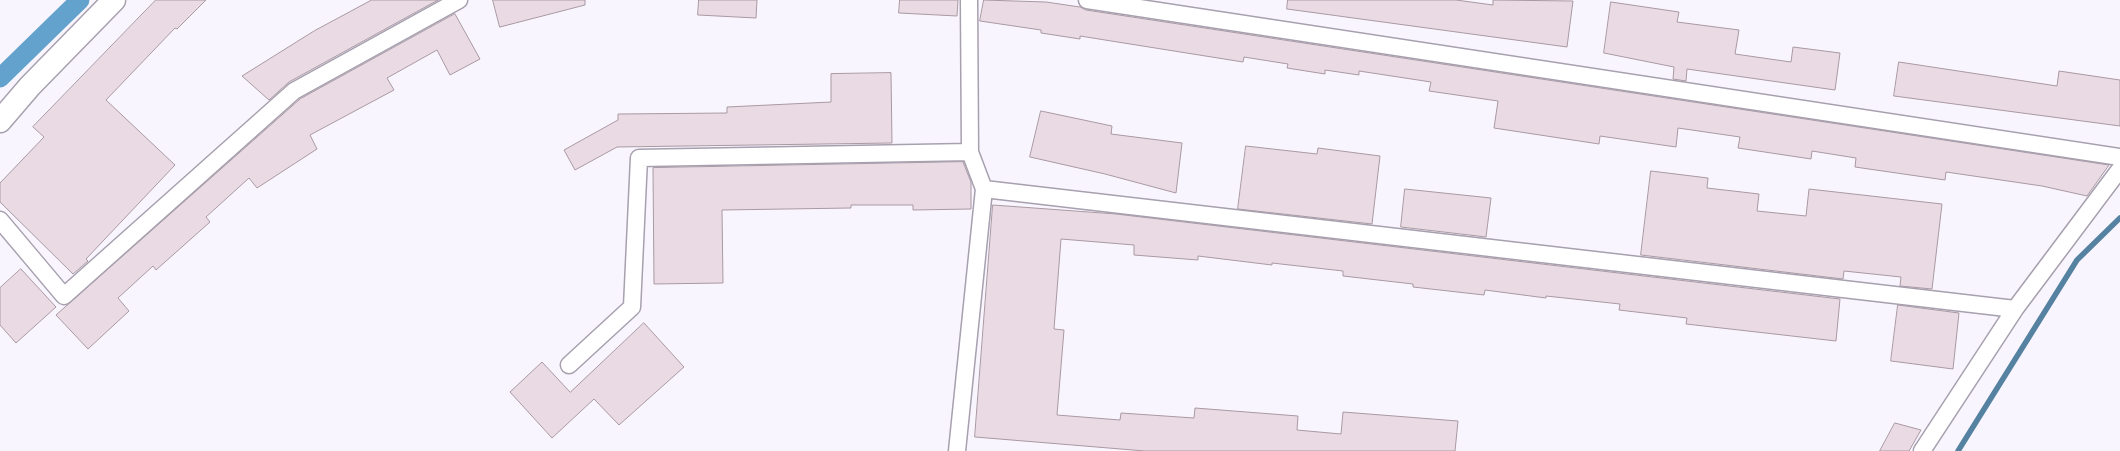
<!DOCTYPE html>
<html>
<head>
<meta charset="utf-8">
<style>
	body { margin:0 }
	canvas { display:block; background:#f9f5fe }
</style>
</head>
<body>
<canvas width="2120" height="451"></canvas>
<script>
const c = document.querySelector('canvas').getContext('2d');
c.lineJoin = 'round';
function strokePath(path, color, width, dash) {
  c.strokeStyle = color;
  c.lineWidth = width;
  c.lineCap = dash ? 'butt' : 'round';
  c.setLineDash(dash || []);
  c.stroke(path);
}
function fillPath(path, color) {
  c.fillStyle = color;
  c.fill(path, 'evenodd');
}
strokePath(new Path2D(`
	M 1958,451 L 2077,260 L 2120,218`), '#5682a2', 5.5);
strokePath(new Path2D(`
	M 0,78 L 80,0`), '#62a2cd', 19);
const building = new Path2D(`
	M 156,0 L 206,0 L 177,29 L 175,28 L 106,100 L 175,165 L 86,259 L 88,261 L 73,274 L 0,202 L 0,183 L 44,137 L 33,127 Z
	M 372,0 L 438,0 L 289,82 L 269,100 L 242,76 L 314,31 Z
	M 493,0 L 585,0 L 585,5 L 500,27 Z
	M 699,0 L 757,0 L 756,18 L 698,15 Z
	M 900,0 L 958,0 L 957,16 L 899,13 Z
	M 984,0 L 1046,2 L 1080,7 L 1086,10 L 2109,165 L 2087,196 L 2042,186 L 1946,172 L 1945,180 L 1855,167 L 1856,158 L 1812,151 L 1811,159 L 1738,148 L 1740,137 L 1678,128 L 1676,147 L 1600,136 L 1599,144 L 1494,128 L 1498,101 L 1429,91 L 1431,82 L 1359,71 L 1359,75 L 1325,70 L 1325,74 L 1287,68 L 1288,64 L 1244,57 L 1243,62 L 1080,36 L 1080,39 L 1041,33 L 1041,30 L 980,21 Z
	M 1288,0 L 1456,0 L 1493,5 L 1493,0 L 1573,1 L 1567,47 L 1287,9 Z
	M 1611,2 L 1679,12 L 1677,22 L 1739,30 L 1735,54 L 1791,62 L 1793,47 L 1840,53 L 1835,90 L 1687,69 L 1686,81 L 1673,79 L 1674,67 L 1604,53 Z
	M 455,14 L 480,59 L 450,75 L 437,50 L 387,78 L 394,90 L 310,135 L 317,149 L 257,188 L 249,178 L 206,217 L 210,222 L 156,270 L 153,266 L 118,298 L 129,311 L 88,349 L 56,315 L 300,99 Z
	M 1899,62 L 2057,86 L 2059,71 L 2120,80 L 2120,126 L 1894,96 Z
	M 891,73 L 892,143 L 617,147 L 575,170 L 564,150 L 618,120 L 618,114 L 727,113 L 727,107 L 831,102 L 831,74 Z
	M 1041,111 L 1112,126 L 1111,134 L 1182,143 L 1176,193 L 1105,174 L 1030,157 Z
	M 1246,146 L 1317,154 L 1318,148 L 1380,156 L 1372,224 L 1238,209 Z
	M 963,162 L 971,182 L 971,209 L 913,210 L 913,205 L 851,205 L 851,208 L 722,210 L 723,283 L 654,284 L 653,168 Z
	M 1651,171 L 1708,178 L 1707,188 L 1759,194 L 1757,211 L 1806,216 L 1809,189 L 1942,204 L 1932,289 L 1900,286 L 1901,277 L 1844,271 L 1843,279 L 1641,255 Z
	M 1405,189 L 1491,198 L 1486,237 L 1401,227 Z
	M 993,205 L 1116,214 L 1840,299 L 1836,341 L 1686,324 L 1687,318 L 1619,310 L 1620,304 L 1546,296 L 1546,298 L 1485,290 L 1484,295 L 1413,287 L 1413,284 L 1343,276 L 1343,271 L 1272,263 L 1272,265 L 1198,256 L 1198,260 L 1134,255 L 1134,245 L 1061,239 L 1054,329 L 1064,330 L 1057,415 L 1120,420 L 1121,413 L 1194,418 L 1195,408 L 1298,416 L 1297,430 L 1341,434 L 1343,412 L 1458,421 L 1455,451 L 1145,451 L 975,437 Z
	M 21,269 L 56,307 L 16,343 L 0,325 L 0,288 Z
	M 1898,305 L 1959,313 L 1953,369 L 1891,361 Z
	M 644,323 L 684,367 L 619,425 L 594,399 L 552,438 L 510,392 L 542,362 L 570,392 Z
	M 1895,423 L 1921,430 L 1909,451 L 1880,451 Z`);
fillPath(building, '#eadae3');
strokePath(building, '#a999a2', 1);
const street = new Path2D(`
	M 1087,0 L 2120,157
	M 984,189 L 2015,309
	M 0,220 L 64,296 L 294,91 L 459,0
	M 569,365 L 632,307 L 639,158 L 970,152
	M 957,451 L 984,189 L 970,152 L 969,0
	M 1922,451 L 2015,309 L 2120,169`);
const secondary = new Path2D(`
	M 0,121 L 30,86 L 114,0`);
strokePath(street, '#a7a0af', 19);
strokePath(secondary, '#a7a0af', 25);
strokePath(street, '#fff', 16);
strokePath(secondary, '#fff', 22);
</script>
</body>
</html>
